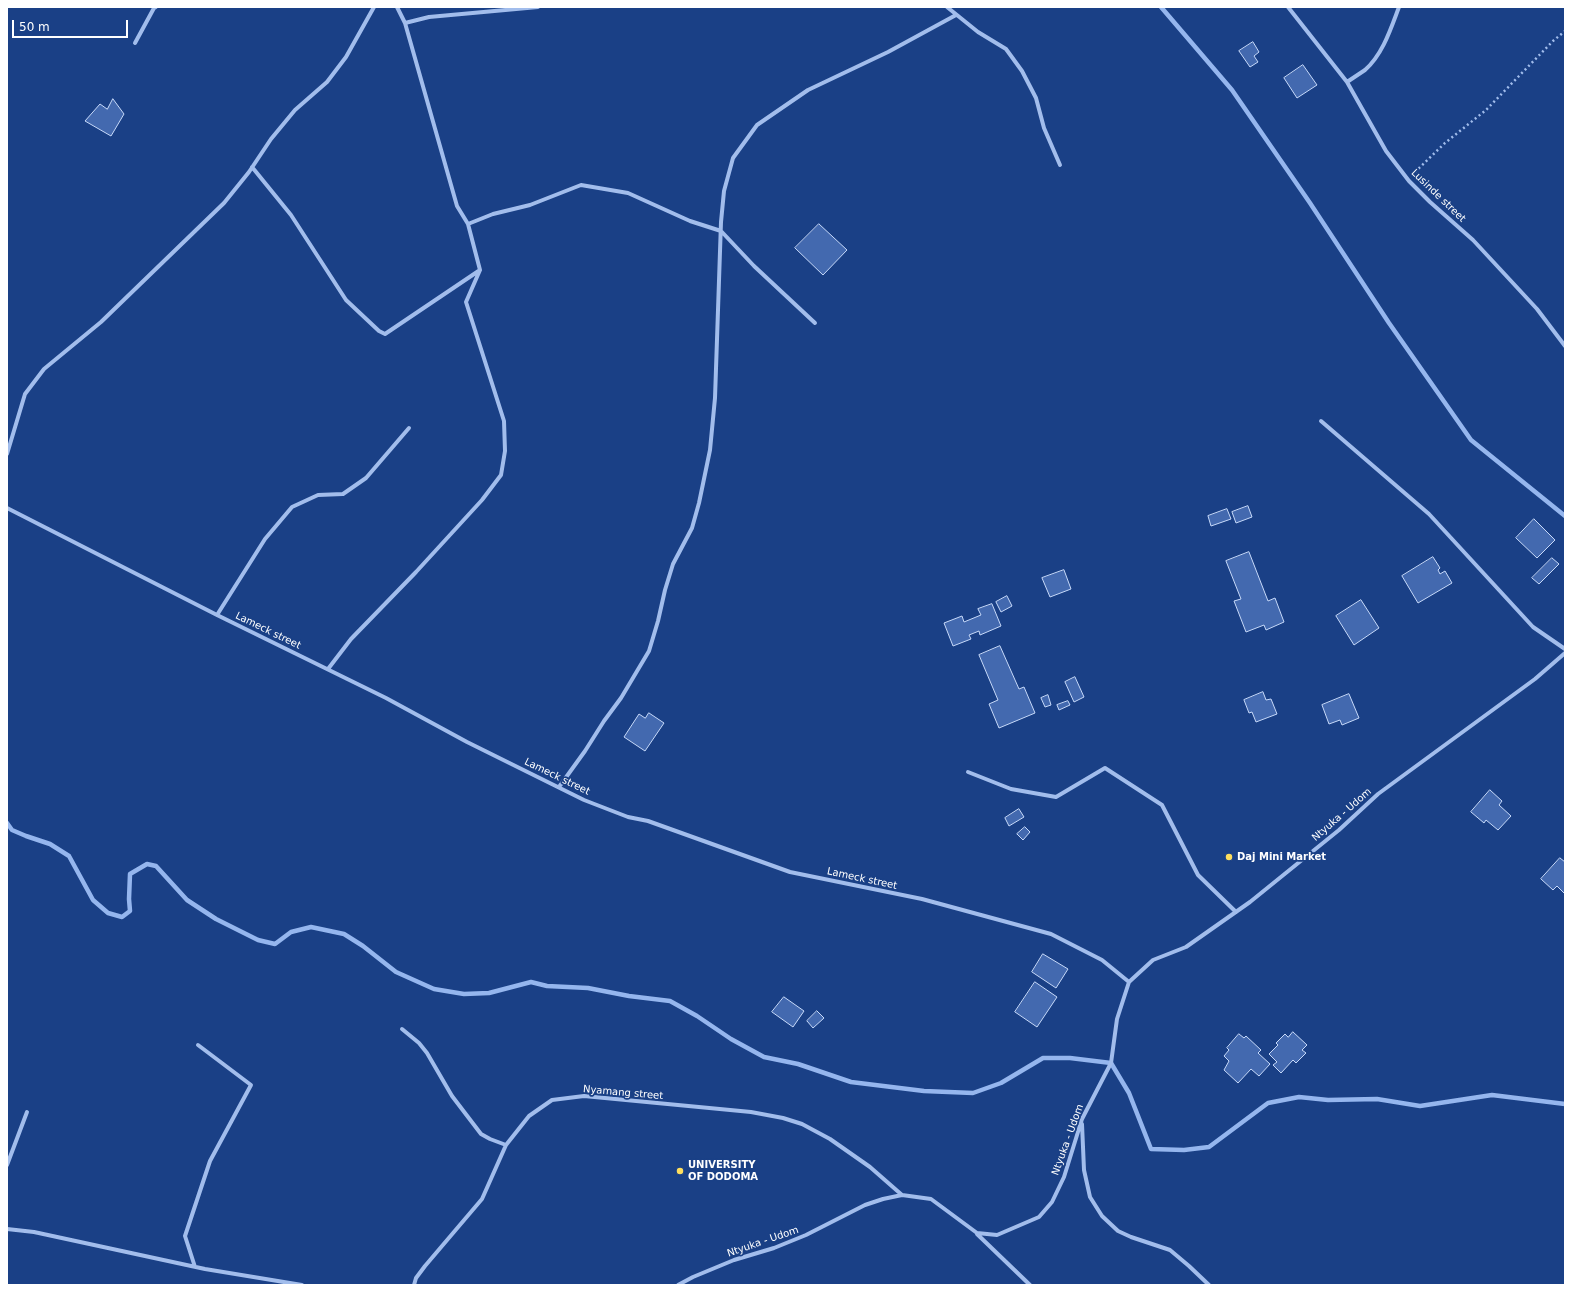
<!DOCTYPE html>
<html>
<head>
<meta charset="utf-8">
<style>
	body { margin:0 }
	#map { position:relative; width:1572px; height:1292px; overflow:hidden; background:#1a4086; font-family:"DejaVu Sans",sans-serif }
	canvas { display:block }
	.frame { position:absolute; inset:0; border:8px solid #fff; pointer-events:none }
	.scale { position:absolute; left:12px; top:20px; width:116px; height:18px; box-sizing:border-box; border:2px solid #fff; border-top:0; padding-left:5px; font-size:12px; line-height:14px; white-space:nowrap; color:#fff; -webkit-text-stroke:3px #1a4086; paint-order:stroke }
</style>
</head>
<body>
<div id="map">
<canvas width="1572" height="1292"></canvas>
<div class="frame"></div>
<div class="scale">50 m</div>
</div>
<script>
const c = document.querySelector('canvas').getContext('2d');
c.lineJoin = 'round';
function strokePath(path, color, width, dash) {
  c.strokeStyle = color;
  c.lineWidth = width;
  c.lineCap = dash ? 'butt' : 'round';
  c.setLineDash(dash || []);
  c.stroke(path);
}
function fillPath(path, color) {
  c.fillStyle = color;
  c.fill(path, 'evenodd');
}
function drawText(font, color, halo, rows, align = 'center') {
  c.font = font + ' "DejaVu Sans",sans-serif';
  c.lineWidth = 3.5;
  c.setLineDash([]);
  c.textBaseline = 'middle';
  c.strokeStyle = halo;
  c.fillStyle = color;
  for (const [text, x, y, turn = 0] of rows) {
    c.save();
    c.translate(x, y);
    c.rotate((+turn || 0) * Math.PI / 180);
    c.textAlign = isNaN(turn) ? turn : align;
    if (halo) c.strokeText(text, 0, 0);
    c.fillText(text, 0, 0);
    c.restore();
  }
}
strokePath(new Path2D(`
	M 1161,7 L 1232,90 L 1310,203 L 1389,323 L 1471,440 L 1565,516
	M 7,823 L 12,830 L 26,836 L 50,844 L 69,856 L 93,900 L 108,913 L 122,917 L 130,911 L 129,899 L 130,874 L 147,864 L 156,866 L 187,900 L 216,919 L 258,940 L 275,944 L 291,932 L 311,927 L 344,934 L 363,946 L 396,972 L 434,989 L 464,994 L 489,993 L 531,982 L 547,986 L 588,988 L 629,996 L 670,1001 L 697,1016 L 731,1039 L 764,1057 L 798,1064 L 851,1082 L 924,1091 L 973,1093 L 1001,1083 L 1043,1058 L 1070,1058 L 1111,1063 L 1129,1093 L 1151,1149 L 1184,1150 L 1209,1147 L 1268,1103 L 1299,1097 L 1328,1100 L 1377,1099 L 1420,1106 L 1492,1095 L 1565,1104`), '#95b6ee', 4.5);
const building = new Path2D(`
	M 1253,42 L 1259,52 L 1254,56 L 1258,62 L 1250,67 L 1239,51 Z
	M 1303,65 L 1317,85 L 1297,98 L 1284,78 Z
	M 113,99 L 124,114 L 111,136 L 85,121 L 100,104 L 107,109 Z
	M 819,224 L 847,250 L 823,275 L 795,248 Z
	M 1248,506 L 1252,517 L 1236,523 L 1232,512 Z
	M 1227,509 L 1231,519 L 1211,526 L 1208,516 Z
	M 1534,519 L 1555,540 L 1537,558 L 1516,538 Z
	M 1249,552 L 1268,601 L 1275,598 L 1284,622 L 1266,630 L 1264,625 L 1246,632 L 1234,601 L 1241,599 L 1226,561 Z
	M 1433,557 L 1440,568 L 1438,570 L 1440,574 L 1445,571 L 1452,583 L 1418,603 L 1402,576 Z
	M 1552,558 L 1559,564 L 1539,584 L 1532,578 Z
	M 1064,570 L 1071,589 L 1050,597 L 1042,578 Z
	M 1007,596 L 1012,606 L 1001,612 L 996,602 Z
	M 1361,600 L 1379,628 L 1354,645 L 1336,616 Z
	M 992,604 L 1001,626 L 980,635 L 979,631 L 969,635 L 971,639 L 953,646 L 944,623 L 962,616 L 964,622 L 981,615 L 978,609 Z
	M 1000,646 L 1019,689 L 1024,687 L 1035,713 L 999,728 L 989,704 L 998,700 L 979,655 Z
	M 1075,677 L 1084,697 L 1074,702 L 1065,682 Z
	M 1263,692 L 1266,700 L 1271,699 L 1277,714 L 1256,722 L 1252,712 L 1249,713 L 1244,700 Z
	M 1349,694 L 1359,718 L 1342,725 L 1340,720 L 1329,724 L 1322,705 Z
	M 1048,695 L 1051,705 L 1045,707 L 1041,698 Z
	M 1068,701 L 1070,705 L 1059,710 L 1057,705 Z
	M 649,713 L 664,723 L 645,751 L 624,737 L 639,714 L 645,718 Z
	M 1490,790 L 1502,801 L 1499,805 L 1511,816 L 1498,830 L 1486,820 L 1484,823 L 1471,812 Z
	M 1019,809 L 1024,817 L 1009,826 L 1005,818 Z
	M 1025,827 L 1030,832 L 1023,840 L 1017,834 Z
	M 1560,858 L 1565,862 L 1565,894 L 1557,886 L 1553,890 L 1541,879 Z
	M 1043,954 L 1068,969 L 1056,988 L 1032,972 Z
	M 1035,982 L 1057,997 L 1037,1027 L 1015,1012 Z
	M 784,997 L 804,1011 L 793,1027 L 772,1012 Z
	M 817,1011 L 824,1018 L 813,1028 L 807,1021 Z
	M 1293,1032 L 1307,1045 L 1302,1050 L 1306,1053 L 1296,1063 L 1293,1060 L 1281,1073 L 1273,1065 L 1277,1062 L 1269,1054 L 1278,1045 L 1276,1043 L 1285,1034 L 1288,1037 Z
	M 1239,1034 L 1244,1038 L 1246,1036 L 1261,1050 L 1258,1053 L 1270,1064 L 1259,1076 L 1251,1069 L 1238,1083 L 1224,1070 L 1229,1061 L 1224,1056 L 1229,1050 L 1227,1048 Z`);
fillPath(building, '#4369af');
strokePath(building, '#c7d9f9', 1);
strokePath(new Path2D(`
	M 1415,172 L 1445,143 L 1486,110 L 1553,41 L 1565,31`), '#a2bdec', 2.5, [2, 3]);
strokePath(new Path2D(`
	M 947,7 L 978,32 L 1006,49 L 1022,71 L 1036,98 L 1044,128 L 1060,165
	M 1288,7 L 1347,82 L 1386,151 L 1409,181 L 1430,202 L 1473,240 L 1537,309 L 1565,346
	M 405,23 L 429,17 L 538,7
	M 135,43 L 154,8 L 156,7
	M 1347,82 C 1353,78 1359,74 1365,70 C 1383,54 1391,28 1399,7
	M 252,167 L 291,215 L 346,300 L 379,331 L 385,334 L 480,270
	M 468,224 L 493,214 L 530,205 L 581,185 L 628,193 L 690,221 L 721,231 L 754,266 L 815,323
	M 1321,421 L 1429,514 L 1533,627 L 1565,649
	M 7,454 L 25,394 L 44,369 L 101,322 L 224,203 L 249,172 L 271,139 L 295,110 L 327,82 L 346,57 L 374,7
	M 7,508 L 217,615 L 386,698 L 467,742 L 584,800 L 628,817 L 648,821 L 790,872 L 922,899 L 1051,934 L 1102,960 L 1129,982
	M 217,615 L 265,539 L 292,507 L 318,495 L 343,494 L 366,478 L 409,428
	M 328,669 L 351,639 L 416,572 L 482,500 L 501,475 L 505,451 L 504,421 L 466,302 L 480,270 L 468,224 L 457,206 L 405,23 L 397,7
	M 968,772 L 1011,789 L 1056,797 L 1105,768 L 1162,805 L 1198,875 L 1236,912
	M 559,787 L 585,751 L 604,721 L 621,698 L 649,651 L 658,621 L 665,590 L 673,564 L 692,528 L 699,503 L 710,450 L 715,398 L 721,222 L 724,191 L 733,158 L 757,125 L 808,90 L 888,52 L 956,15
	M 402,1029 L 419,1043 L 427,1053 L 452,1096 L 481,1134 L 490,1139 L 506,1145
	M 1082,1124 L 1084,1170 L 1090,1197 L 1102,1216 L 1118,1231 L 1131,1237 L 1170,1250 L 1189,1266 L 1209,1285
	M 7,1165 L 27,1112
	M 7,1229 L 34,1232 L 205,1269 L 302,1285
	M 977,1234 L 1030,1285
	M 195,1267 L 185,1236 L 210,1161 L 251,1085 L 198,1045
	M 414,1285 L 416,1278 L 425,1266 L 482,1199 L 506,1145 L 529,1116 L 552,1100 L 584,1096 L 751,1112 L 783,1118 L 802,1124 L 830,1139 L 870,1167 L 902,1195
	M 678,1285 L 693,1277 L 734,1260 L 774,1248 L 806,1235 L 865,1205 L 883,1199 L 902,1195 L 931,1199 L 977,1233 L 997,1235 L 1039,1217 L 1052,1202 L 1064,1177 L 1082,1119 L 1111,1063 L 1117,1019 L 1129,982 L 1153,960 L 1186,947 L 1250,902 L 1339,830 L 1378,794 L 1535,679 L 1565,653`), '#a2bdec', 4);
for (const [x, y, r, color] of [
	[1229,857,4,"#fede5e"],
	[680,1171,4,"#fede5e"]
]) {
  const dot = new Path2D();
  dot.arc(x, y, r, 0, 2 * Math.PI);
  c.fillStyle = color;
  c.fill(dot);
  strokePath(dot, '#1a4086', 1.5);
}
drawText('10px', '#fff', '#1a4086', [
	["Lusinde street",1438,196,44],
	["Lameck street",268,631,26],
	["Lameck street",557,777,26],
	["Ntyuka - Udom",1342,815,-41],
	["Lameck street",862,879,12],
	["Nyamang street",623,1093,5],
	["Ntyuka - Udom",1068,1140,-70],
	["Ntyuka - Udom",763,1242,-19]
]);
drawText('bold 10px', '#fff', '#1a4086', [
	["Daj Mini Market",1237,857],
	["UNIVERSITY",688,1165],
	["OF DODOMA",688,1177]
], 'left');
</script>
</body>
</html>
